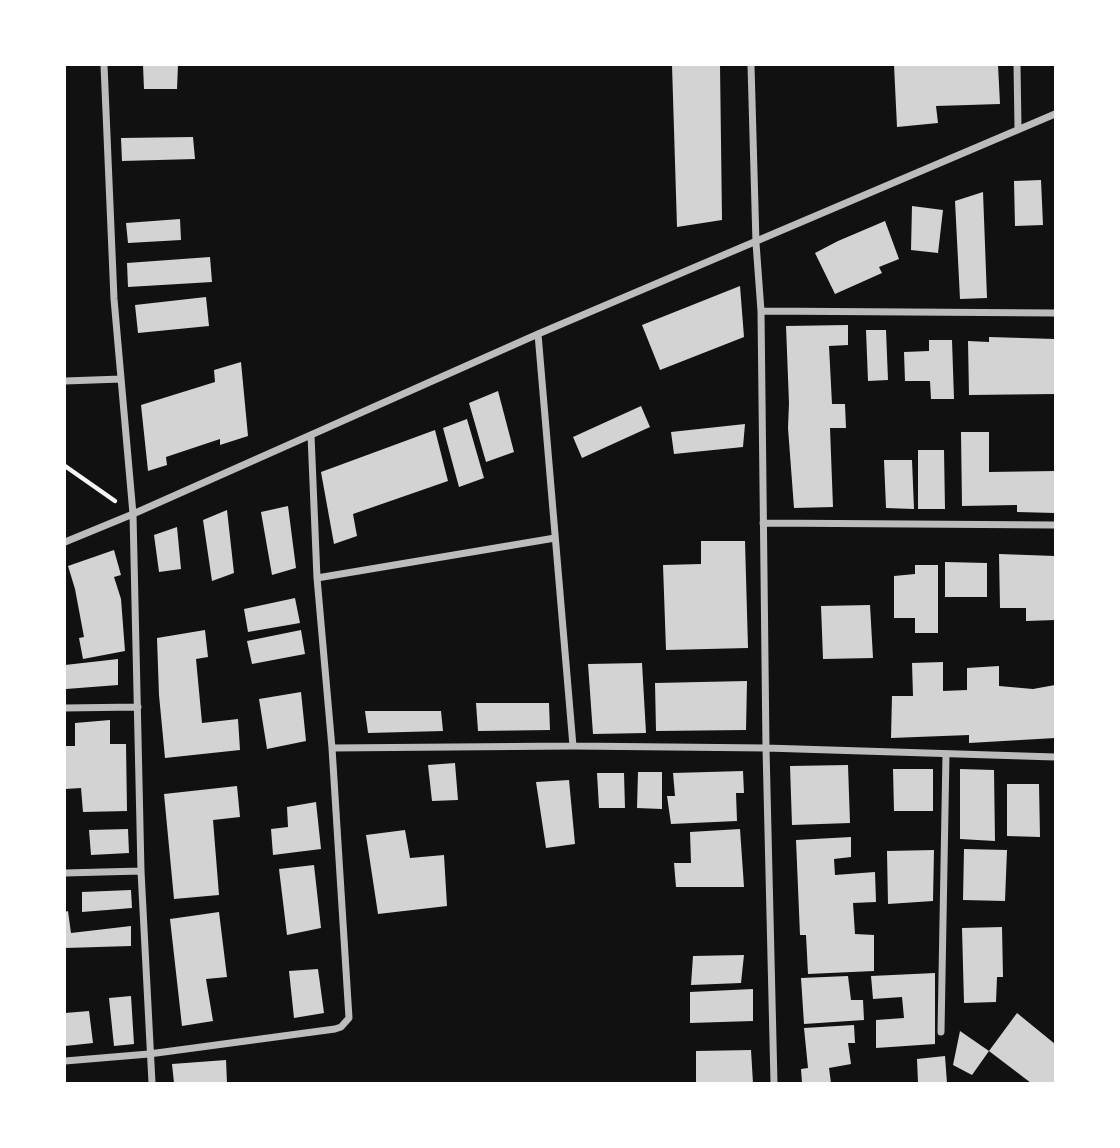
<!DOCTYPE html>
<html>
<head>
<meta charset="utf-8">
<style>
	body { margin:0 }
	#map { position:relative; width:1120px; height:1148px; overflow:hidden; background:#111; font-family:"Public Sans",sans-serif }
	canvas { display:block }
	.frame { position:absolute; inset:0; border:66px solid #fff; pointer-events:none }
</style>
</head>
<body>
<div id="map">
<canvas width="1120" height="1148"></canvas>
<div class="frame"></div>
</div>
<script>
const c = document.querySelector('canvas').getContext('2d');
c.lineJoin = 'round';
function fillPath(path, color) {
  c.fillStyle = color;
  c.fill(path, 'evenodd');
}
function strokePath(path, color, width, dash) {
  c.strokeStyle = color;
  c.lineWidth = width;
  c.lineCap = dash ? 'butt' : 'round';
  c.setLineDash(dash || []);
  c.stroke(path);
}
fillPath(new Path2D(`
	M 143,65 L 178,65 L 177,89 L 144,89 Z
	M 672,65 L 720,65 L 722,220 L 677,227 Z
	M 894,65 L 998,65 L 1000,104 L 936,106 L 938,123 L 897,127 Z
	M 193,137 L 195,159 L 122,161 L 121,138 Z
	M 1041,180 L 1043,225 L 1015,226 L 1014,181 Z
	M 983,192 L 987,298 L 960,299 L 955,201 Z
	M 912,206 L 943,210 L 938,253 L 911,250 Z
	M 180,219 L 181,240 L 128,243 L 126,223 Z
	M 885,221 L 899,259 L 879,267 L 882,273 L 835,294 L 815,253 L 838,241 Z
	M 210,257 L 212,282 L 128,287 L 127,263 Z
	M 740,286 L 744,337 L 660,370 L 642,325 Z
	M 206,297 L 209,326 L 138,333 L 135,305 Z
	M 848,325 L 848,345 L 829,346 L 832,404 L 845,404 L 846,428 L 830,428 L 833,507 L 794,508 L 788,428 L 789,403 L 786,326 Z
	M 866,330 L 886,330 L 888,380 L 868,381 Z
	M 989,337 L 1055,339 L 1055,394 L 969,395 L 968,341 L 989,342 Z
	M 929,340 L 952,340 L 954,399 L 931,399 L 930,381 L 905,381 L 904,352 L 929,351 Z
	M 241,362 L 248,436 L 220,445 L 220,439 L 166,457 L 167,465 L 148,471 L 141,405 L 215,382 L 214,370 Z
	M 498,391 L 514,452 L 486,462 L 469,403 Z
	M 641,406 L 650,427 L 582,458 L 573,437 Z
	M 467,419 L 484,478 L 459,487 L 443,428 Z
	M 745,424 L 743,447 L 674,454 L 671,432 Z
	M 435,430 L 448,481 L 353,514 L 357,536 L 334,544 L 321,472 Z
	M 961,432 L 989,432 L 989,472 L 1055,471 L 1055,513 L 1017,512 L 1017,505 L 962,506 Z
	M 918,450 L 944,450 L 945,509 L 918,509 Z
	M 884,460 L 912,460 L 914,509 L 886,508 Z
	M 288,506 L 296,568 L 272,575 L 261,512 Z
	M 227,510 L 234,573 L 212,581 L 203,520 Z
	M 177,527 L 181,569 L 159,572 L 154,535 Z
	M 701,541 L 745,541 L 748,648 L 666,650 L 663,565 L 701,564 Z
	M 114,550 L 121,575 L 114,577 L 121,599 L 125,651 L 83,659 L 79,638 L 84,637 L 75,589 L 68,566 Z
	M 999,554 L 1055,556 L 1055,620 L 1026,621 L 1026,608 L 1000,608 Z
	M 945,562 L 987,563 L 987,597 L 945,597 Z
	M 915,565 L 938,565 L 938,633 L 915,633 L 915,618 L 894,618 L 894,576 L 915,574 Z
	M 295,598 L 300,623 L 248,632 L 244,609 Z
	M 870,605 L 873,658 L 823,659 L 821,606 Z
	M 205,630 L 208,657 L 196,659 L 202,723 L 238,719 L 240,750 L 165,758 L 159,695 L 157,638 Z
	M 301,630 L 305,654 L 252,664 L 247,641 Z
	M 118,659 L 118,685 L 66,689 L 65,665 Z
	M 943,662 L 943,691 L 967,690 L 967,668 L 999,666 L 999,686 L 1033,689 L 1055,685 L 1055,738 L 969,743 L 969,735 L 891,738 L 892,696 L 913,696 L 912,663 Z
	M 642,663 L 646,733 L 593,734 L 588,664 Z
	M 747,681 L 746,730 L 656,731 L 655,683 Z
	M 301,692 L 306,741 L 267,749 L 259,699 Z
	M 476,703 L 549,703 L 550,730 L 478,731 Z
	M 365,711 L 441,711 L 443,731 L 368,733 Z
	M 110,720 L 110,744 L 126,744 L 127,811 L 83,812 L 81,788 L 65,789 L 65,746 L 75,746 L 75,723 Z
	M 455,763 L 458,800 L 432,801 L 428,765 Z
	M 848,765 L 850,823 L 792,825 L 790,766 Z
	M 893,769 L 933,769 L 933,811 L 894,811 Z
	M 960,769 L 994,770 L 995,841 L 960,839 Z
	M 743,771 L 744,793 L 736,793 L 737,821 L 671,824 L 667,796 L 675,796 L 673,773 Z
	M 638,772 L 662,772 L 662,809 L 637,808 Z
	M 597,773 L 624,773 L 625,808 L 599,808 Z
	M 569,780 L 575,844 L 546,848 L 536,782 Z
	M 1007,784 L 1039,784 L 1040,837 L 1007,836 Z
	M 237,786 L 240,817 L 213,820 L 219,895 L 174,899 L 164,794 Z
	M 316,802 L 321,849 L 273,855 L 271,829 L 288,827 L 287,807 Z
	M 128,829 L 129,853 L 91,855 L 89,830 Z
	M 740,829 L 744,887 L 676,887 L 674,863 L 691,863 L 690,832 Z
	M 405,830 L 410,858 L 444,855 L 447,906 L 378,914 L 366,835 Z
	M 851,837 L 851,857 L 834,859 L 835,875 L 875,872 L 876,902 L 853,903 L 855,934 L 874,935 L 874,971 L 808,974 L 806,935 L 800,935 L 796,840 Z
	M 964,849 L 1007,850 L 1005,901 L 963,900 Z
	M 934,850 L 933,901 L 888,904 L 887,851 Z
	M 314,865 L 321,928 L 287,935 L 279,869 Z
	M 131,890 L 132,908 L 82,912 L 82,892 Z
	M 68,911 L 71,933 L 131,926 L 131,946 L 65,948 L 65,912 Z
	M 219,912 L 227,977 L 206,979 L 213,1021 L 182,1026 L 170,919 Z
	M 1002,927 L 1003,977 L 997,977 L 996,1002 L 964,1003 L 962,928 Z
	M 744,955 L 741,983 L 691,985 L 693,956 Z
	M 318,969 L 324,1013 L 294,1018 L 289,971 Z
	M 935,973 L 935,1044 L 876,1048 L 876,1020 L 904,1018 L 902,997 L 873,999 L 871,976 Z
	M 848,976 L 851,1000 L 863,1000 L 864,1020 L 804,1024 L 801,978 Z
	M 753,989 L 753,1021 L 690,1023 L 690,992 Z
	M 131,996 L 134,1044 L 114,1046 L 109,998 Z
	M 89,1011 L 93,1043 L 65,1046 L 65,1013 Z
	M 1017,1013 L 1055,1044 L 1055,1083 L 1031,1083 L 989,1051 L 972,1075 L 953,1065 L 960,1031 L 989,1051 Z
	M 854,1025 L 855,1043 L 848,1043 L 851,1064 L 829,1068 L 831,1083 L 802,1083 L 801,1069 L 808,1068 L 804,1028 Z
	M 751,1050 L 753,1083 L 696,1083 L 696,1051 Z
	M 945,1056 L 947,1083 L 918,1083 L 917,1059 Z
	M 226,1060 L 227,1083 L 174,1083 L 172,1064 Z`), '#d3d3d3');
strokePath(new Path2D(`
	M 65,466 L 115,501`), '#f5f5f5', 4.5);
strokePath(new Path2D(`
	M 104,65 L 114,299 L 133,514 L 141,871 L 152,1083
	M 751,65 L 756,243 L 761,311 L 766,748 L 774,1083
	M 1017,65 L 1018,128
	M 761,311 L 1055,313
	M 538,334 L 573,746
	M 65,381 L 121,379
	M 763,523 L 1055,525
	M 65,542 L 133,514 L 538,334 L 1055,114
	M 317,578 L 555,538
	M 65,708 L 138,707
	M 332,748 L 573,746 L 766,748 L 1055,757
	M 65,873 L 141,871
	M 941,1032 L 946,754
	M 65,1061 L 149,1054 L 335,1029 L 341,1027 L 349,1018 L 332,748 L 317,578 L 311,435`), '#bcbcbc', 7);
</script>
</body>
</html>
